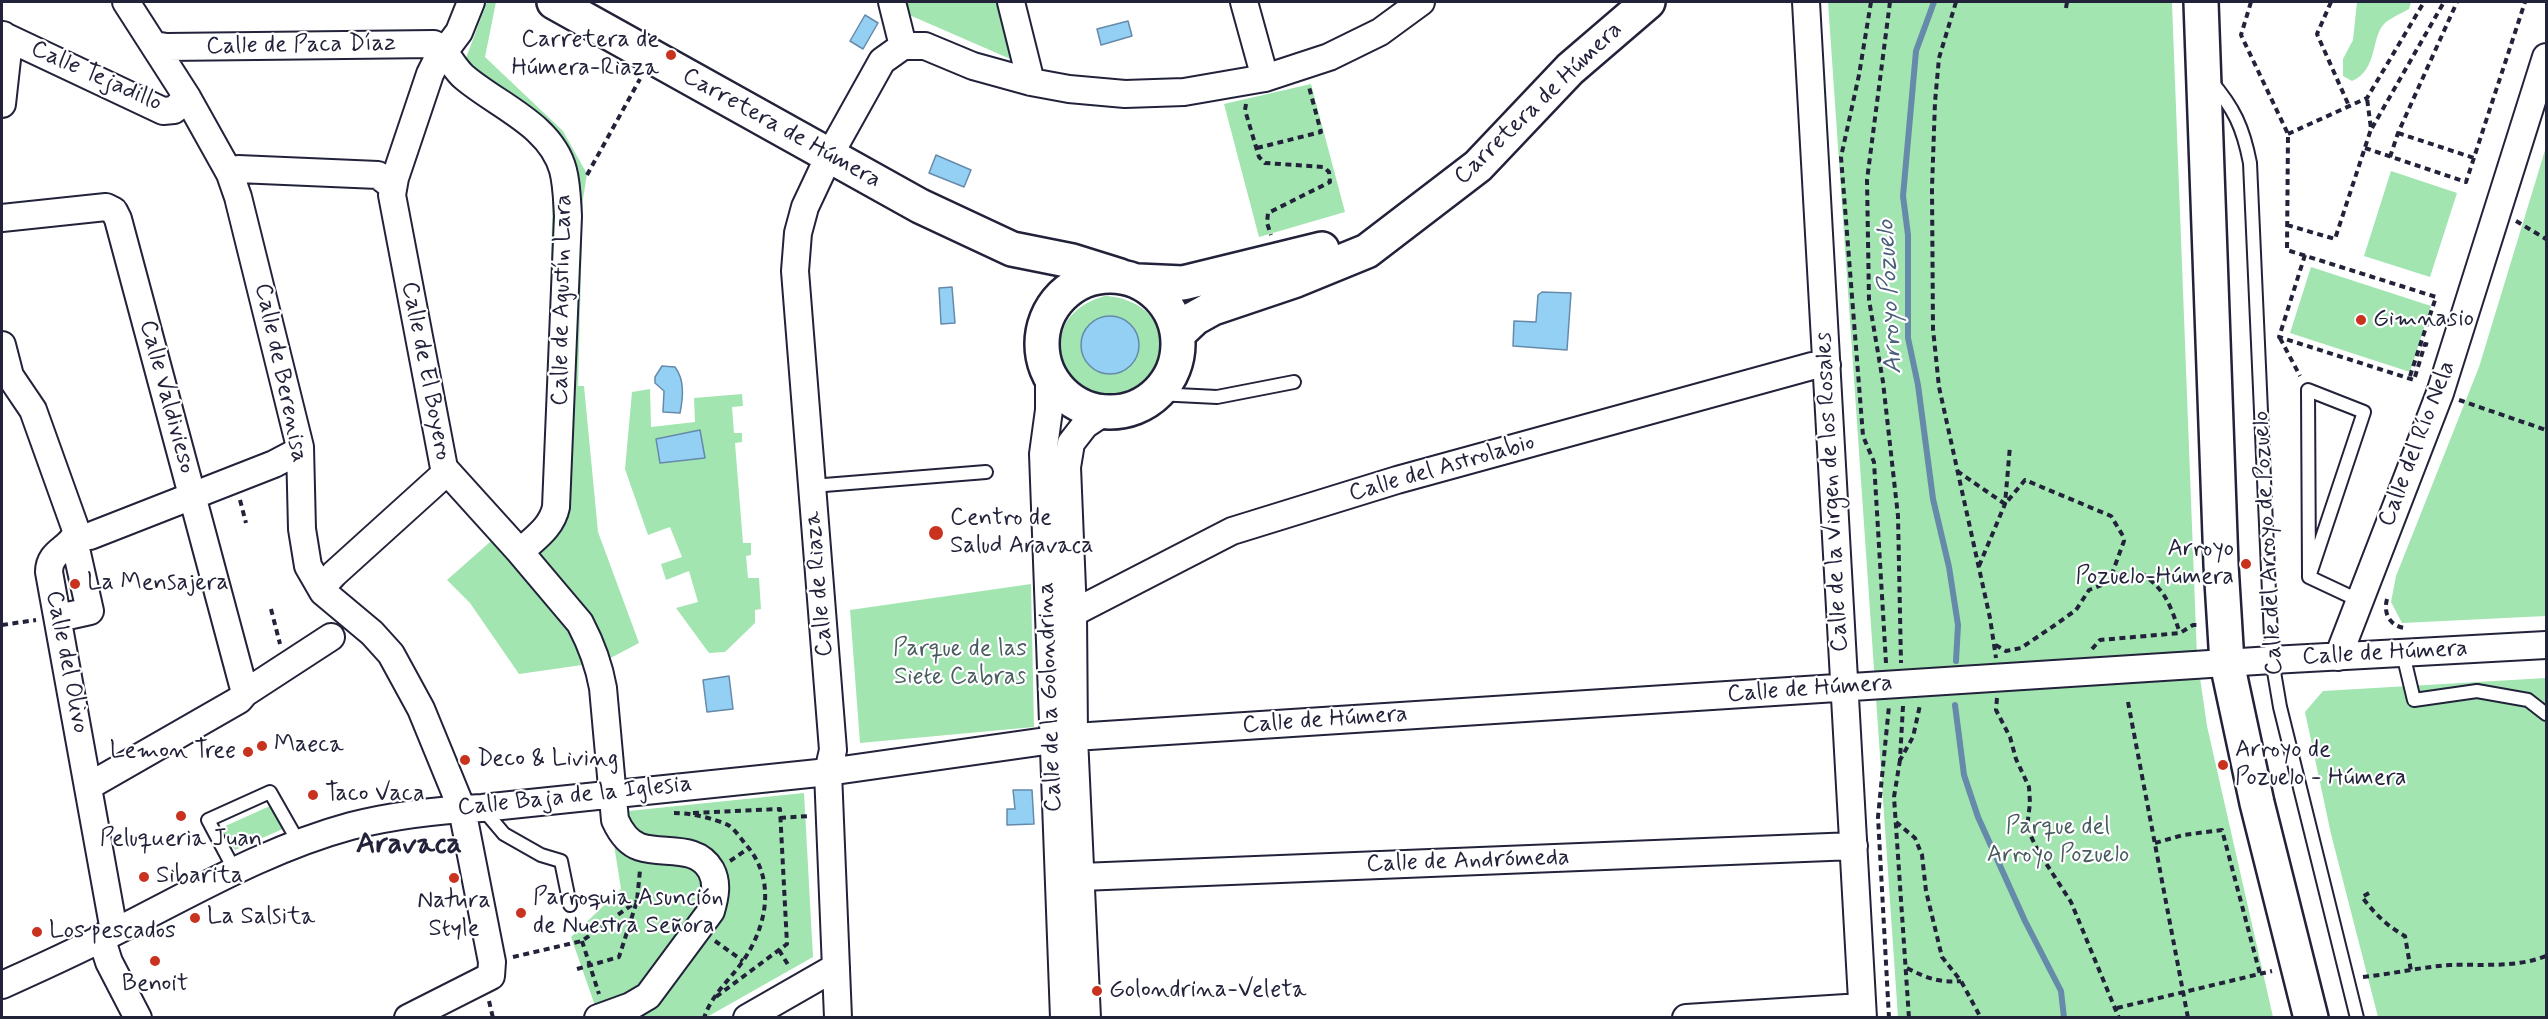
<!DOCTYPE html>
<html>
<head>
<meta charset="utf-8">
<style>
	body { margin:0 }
	#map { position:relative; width:2548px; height:1019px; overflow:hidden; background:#fff; font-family:Mynerve,sans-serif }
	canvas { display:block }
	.frame { position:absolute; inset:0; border:3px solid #22223b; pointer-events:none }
</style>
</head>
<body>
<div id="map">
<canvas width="2548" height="1019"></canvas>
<div class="frame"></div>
</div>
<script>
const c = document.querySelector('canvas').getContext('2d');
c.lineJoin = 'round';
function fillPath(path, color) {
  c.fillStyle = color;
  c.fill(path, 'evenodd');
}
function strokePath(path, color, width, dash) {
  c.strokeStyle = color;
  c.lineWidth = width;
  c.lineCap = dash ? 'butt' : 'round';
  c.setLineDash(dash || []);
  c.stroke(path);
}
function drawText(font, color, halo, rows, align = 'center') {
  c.font = font + ' Mynerve,sans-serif';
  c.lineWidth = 4.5;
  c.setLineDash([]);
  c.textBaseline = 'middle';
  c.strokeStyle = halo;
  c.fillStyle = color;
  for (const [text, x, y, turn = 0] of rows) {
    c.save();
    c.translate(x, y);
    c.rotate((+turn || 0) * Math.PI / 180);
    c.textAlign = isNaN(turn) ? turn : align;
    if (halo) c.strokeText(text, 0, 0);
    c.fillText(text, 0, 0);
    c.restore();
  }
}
fillPath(new Path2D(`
	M 487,2 L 496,2 L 485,57 L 563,131 L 587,174 L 583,199 L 578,386 L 584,386 L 598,532 L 639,643 L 603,662 L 519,674 L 470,603 L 447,580 L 507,527 L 515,536 L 541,515 L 545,502 L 553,182 L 547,153 L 470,66 L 466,58 Z
	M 904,2 L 1000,2 L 1015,61 L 907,14 Z
	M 1828,2 L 2171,2 L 2172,3 L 2197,657 L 2207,726 L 2273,1017 L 1898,1017 Z
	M 2357,2 L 2411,2 L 2409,9 C 2402,13 2390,18 2384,24 C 2371,37 2378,70 2352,81 L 2343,76 L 2343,59 L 2353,40 Z
	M 1311,84 L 1345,212 L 1259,237 L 1224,104 Z
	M 2546,147 L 2546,616 L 2402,623 L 2391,602 L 2396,576 L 2479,367 Z
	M 2391,171 L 2457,193 L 2430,277 L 2364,256 Z
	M 2311,267 L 2431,306 L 2410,372 L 2290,333 Z
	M 1105,296 C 1146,298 1175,330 1154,370 C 1149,380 1140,387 1131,391 C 1067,419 1023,318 1105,296 Z
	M 650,389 L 651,427 L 695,422 L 694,398 L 742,394 L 743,406 L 732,407 L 734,433 L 742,433 L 742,442 L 735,443 L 743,543 L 751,543 L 751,555 L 746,556 L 748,578 L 759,578 L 761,609 L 755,610 L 755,623 L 725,652 L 709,653 L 676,608 L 698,602 L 689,571 L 666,580 L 661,564 L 682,557 L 670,527 L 648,535 L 625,469 L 632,392 Z
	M 1031,584 L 1034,727 L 860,743 L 850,610 Z
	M 2546,678 L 2546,1017 L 2378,1017 L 2331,834 L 2305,712 L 2323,691 Z
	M 804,793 L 813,957 L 707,1017 L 599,1017 L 571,937 L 621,889 L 609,813 Z
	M 270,806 L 285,828 L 235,850 L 221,828 Z`), '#a2e5b0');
const water = new Path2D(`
	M 865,15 L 878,23 L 863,49 L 850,41 Z
	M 1128,21 L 1132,36 L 1101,45 L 1097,29 Z
	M 936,155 L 971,170 L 964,187 L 929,173 Z
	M 952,287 L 955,323 L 941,324 L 939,288 Z
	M 1542,292 L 1571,293 L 1567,350 L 1513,346 L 1514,321 L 1536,322 L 1538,295 Z
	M1081 345a29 29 0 1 1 58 0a29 29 0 1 1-58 0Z
	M 662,366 L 675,367 C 685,380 683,398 680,413 L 663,412 L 664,391 L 655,383 L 655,377 Z
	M 700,430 L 705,458 L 660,463 L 656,439 Z
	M 729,676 L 733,709 L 707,712 L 703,680 Z
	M 1013,790 L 1032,790 L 1034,824 L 1007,825 L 1007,809 L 1015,809 Z`);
fillPath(water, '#94d0f4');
strokePath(water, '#668aaa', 1.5);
strokePath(new Path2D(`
	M 1934,2 L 1916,51 L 1903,196 L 1908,235 L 1908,338 L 1918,385 L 1933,499 L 1949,567 L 1958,625 L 1956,661
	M 1955,705 L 1964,775 L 1978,817 L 2025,921 L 2061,991 L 2064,1018`), '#668aaa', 6);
const lane = new Path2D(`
	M 2210,80 C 2234,108 2243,127 2250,163 L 2272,660 L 2280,707 L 2357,1018
	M 1157,394 L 1217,397 L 1294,382
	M 812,486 L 986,472
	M 2309,577 L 2364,412 L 2308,390 L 2309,577 L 2358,600
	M 2403,654 L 2414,700 L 2477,691 L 2528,700 L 2546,714
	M 482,808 L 504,834 L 541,855 L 561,861 L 570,905
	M 234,869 L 208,820 L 270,792 L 299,843`);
const street = new Path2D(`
	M 126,2 L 187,97 L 230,174 L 238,197 L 300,447 L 302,529 L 308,566 L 323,592 L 372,633 L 391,654 L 421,709 L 462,809 L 492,962 L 491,976 L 408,1018
	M 471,2 L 459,32 L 435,64 L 430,74 L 395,178 L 392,195 L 444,468 L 520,552 L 580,623 C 591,644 599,665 603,688 L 615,820 C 620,831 628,843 640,847 C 664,855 696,844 711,870 C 718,883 715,897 711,911 L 648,996 L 631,1006 L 598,1018
	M 892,2 L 903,46
	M 1011,2 L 1031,82
	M 1244,2 L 1265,78
	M 1806,2 L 1863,1018
	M 2,35 L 163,111 L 174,110 L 187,97
	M 154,45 L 167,47 L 434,44 C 446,49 453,68 464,77 C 498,106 551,125 563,170 C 567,185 567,201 568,216 L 556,507 C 552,527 535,538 520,552
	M 2,104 L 8,50 L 3,35
	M 230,174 L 238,169 L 378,175 L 392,186
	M 2,218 L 106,207 L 114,211 L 118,219 L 245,693 L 239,700 L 89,786
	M 2,345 L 10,376 L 33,410 L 76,530 C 74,549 49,549 49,572 L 114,931
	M 1049,377 L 1049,410 L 1043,454 L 1064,1018
	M 76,533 L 80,536 L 90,536 L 274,464 L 293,454 L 300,447
	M 323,592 L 323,586 L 334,574 L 439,479 L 448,476
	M 1073,613 L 1232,531 L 1397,480 L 1812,366 L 1827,365
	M 63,617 L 90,611 L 77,553
	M 2338,657 L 2440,393 L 2546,57
	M 245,693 L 331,637
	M 1081,877 L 1854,846
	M 101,937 L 109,962 L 138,1018
	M 2,985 C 47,965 98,941 142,918 C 210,883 277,846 351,826 C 395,815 438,810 482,808 L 828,772 L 1074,737 L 2272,660 L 2546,645
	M 747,1018 L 836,967
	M 838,1018 L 828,772 L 833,750 L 795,271 L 798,233 L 805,207 L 829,156 L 882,61 L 903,46 L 925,46 L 973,66 L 1031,82 L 1069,89 L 1125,94 L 1184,92 L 1265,78 L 1329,57 L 1380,32 L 1421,2
	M 1087,1018 L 1074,737 L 1073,613 L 1067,467 L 1071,443 L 1085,425 L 1103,413
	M 1686,1018 L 1862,1007`);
const secondary = new Path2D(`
	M 554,2 L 920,206 L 1012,249 L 1072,261 L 1120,276
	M 2201,2 L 2221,565 L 2227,663 L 2257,803 L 2311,1018
	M1042 344a68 68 0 1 1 136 0a68 68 0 1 1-136 0Z
	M 1138,281 L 1183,283 L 1322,249
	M 1178,334 L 1195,318 L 1213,308 L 1296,280 L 1367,251 L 1478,166 L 1570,69 L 1648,2`);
strokePath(lane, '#22223b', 16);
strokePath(street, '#22223b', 30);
strokePath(secondary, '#22223b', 38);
strokePath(new Path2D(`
	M 1871,2 L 1859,75 L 1841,157 L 1863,436 L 1874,462 L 1886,663
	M 1890,2 L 1867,180 L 1869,300 L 1883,382 L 1898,516 L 1901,663
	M 1956,2 L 1939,58 L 1935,102 L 1932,188 L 1933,329 L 1939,387 L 1990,618 L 1996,658
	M 2251,2 L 2241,35 L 2288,134 L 2287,250 L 2436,297 L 2409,379
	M 2331,2 L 2317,34 L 2349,106
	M 2066,8 L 2067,2
	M 1246,104 L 1245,110 L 1259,157 L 1265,163 L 1324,167 L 1329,172 L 1330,182 L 1268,213 L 1267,223 L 1271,235
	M 2372,128 L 2444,2
	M 2398,133 L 2474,158
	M 2288,134 L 2367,98 L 2424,2
	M 1257,148 L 1321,132 L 1309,87
	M 2365,148 L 2466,182 L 2525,2
	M 2390,157 L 2398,133 L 2457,2
	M 587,175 L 640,79
	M 2516,221 L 2546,239
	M 2287,225 L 2335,239 L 2371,129 L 2367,98
	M 2305,255 L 2279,337 L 2414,380 L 2425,344 L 2429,345
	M 2280,338 L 2300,376
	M 2459,400 L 2546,430
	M 1957,471 L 2005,504 L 2025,480 L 2111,516 L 2123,536 L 2124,541 L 2109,582 L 2089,590 L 2076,610 L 2055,625 L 2021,648 L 2006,651 L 1994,644
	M 240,500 L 246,523
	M 1979,566 L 2005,504 L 2010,446
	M 2141,573 C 2166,590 2170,605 2180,633
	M 2387,599 C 2383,614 2390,626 2405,628
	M 271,609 L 280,644
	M 2,625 L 36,620
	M 2092,649 L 2100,640 L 2180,633 L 2193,625 L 2199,625
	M 1997,698 L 1996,710 L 2010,737 L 2016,759 L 2029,787 L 2030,803 L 2027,828 L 2038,851 L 2071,902 L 2119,1018
	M 2128,702 L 2188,1018
	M 1903,706 L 1900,760 L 1913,737 L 1920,705
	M 1900,760 L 1894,797 L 1909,1018
	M 674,813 C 690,813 713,818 728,825 C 735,829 741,839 747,846 C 776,880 767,926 743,961 C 729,981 712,994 704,1018
	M 693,813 L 780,809 L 787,944 L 713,999
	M 780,818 L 809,816
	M 1896,822 L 1915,838 L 1922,855 L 1926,891 L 1942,957 L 1961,981 L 1981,1018
	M 2155,843 L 2183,835 L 2222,830 L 2260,974
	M 730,861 L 749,848
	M 2369,893 L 2362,897 C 2375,914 2387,926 2405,936 L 2411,971
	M 582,941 L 599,994
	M 715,941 L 743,961
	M 779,950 L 790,968
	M 513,957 L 582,941 L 637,901
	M 1907,968 C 1926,978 1940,983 1961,981
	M 577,969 L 619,957 L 637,901 L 640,870
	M 2363,977 C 2392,974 2421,967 2450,965 C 2482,964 2516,968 2546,956
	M 489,1001 L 493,1018
	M 2117,1008 L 2272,971
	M 1889,1018 L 1878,817 L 1889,706`), '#22223b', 4, [6, 4.5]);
strokePath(lane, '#fff', 12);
strokePath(street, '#fff', 26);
strokePath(secondary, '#fff', 33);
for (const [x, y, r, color] of [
	[671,55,6,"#c8321e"],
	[2361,320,6,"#c8321e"],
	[936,533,8,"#c8321e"],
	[2246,564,6,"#c8321e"],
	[75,584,6,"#c8321e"],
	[262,746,6,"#c8321e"],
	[248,752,6,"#c8321e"],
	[465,760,6,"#c8321e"],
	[2223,765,6,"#c8321e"],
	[313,795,6,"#c8321e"],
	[181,816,6,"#c8321e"],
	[144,877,6,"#c8321e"],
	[454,878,6,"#c8321e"],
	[521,913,6,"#c8321e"],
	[195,918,6,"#c8321e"],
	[37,932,6,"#c8321e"],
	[155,961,6,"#c8321e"],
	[1097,991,6,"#c8321e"]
]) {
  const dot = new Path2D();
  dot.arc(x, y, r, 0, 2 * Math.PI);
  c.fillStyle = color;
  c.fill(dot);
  strokePath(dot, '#fff', 2);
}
drawText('24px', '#22223b', '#fff', [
	["Carretera de",659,41,"right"],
	["Húmera-Riaza",659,69,"right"],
	["Gimnasio",2373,320],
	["Centro de",950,519],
	["Salud Aravaca",950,547],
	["Arroyo",2234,550,"right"],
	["Pozuelo-Húmera",2234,578,"right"],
	["La Mensajera",87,584],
	["Maeca",274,746],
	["Arroyo de",2235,751],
	["Pozuelo - Húmera",2235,779],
	["Lemon Tree",236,752,"right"],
	["Deco & Living",477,760],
	["Taco Vaca",325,795],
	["Peluqueria Juan",181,840,"center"],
	["Sibarita",156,877],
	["Parroquia Asunción",533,899],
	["de Nuestra Señora",533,927],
	["Natura",454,902,"center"],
	["Style",454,930,"center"],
	["La Salsita",207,918],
	["Los pescados",49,932],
	["Benoit",155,985,"center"],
	["Golondrina-Veleta",1109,991]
], 'left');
drawText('24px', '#22223b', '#fff', [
	["Calle de Paca Díaz",301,46,-1],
	["Calle Tejadillo",96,77,24],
	["Carretera de Húmera",1539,104,-44],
	["Carretera de Húmera",781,129,29],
	["Calle de Agustín Lara",563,300,-89],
	["Calle de El Boyero",425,371,79],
	["Calle de Berenisa",280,373,78],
	["Calle Valdivieso",166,397,75],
	["Calle del Río Nela",2418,444,-69],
	["Calle del Astrolabio",1442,469,-16],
	["Calle de la Virgen de los Rosales",1833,492,-93],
	["Calle del Arroyo de Pozuelo",2269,543,-93],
	["Calle de Riaza",820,584,-95],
	["Calle de Húmera",2385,654,-3],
	["Calle del Olivo",66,662,79],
	["Calle de Húmera",1810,690,-4],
	["Calle de la Golondrina",1051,697,-92],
	["Calle de Húmera",1325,721,-4],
	["Calle Baja de la Iglesia",575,797,-6],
	["Calle de Andrómeda",1468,862,-2]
]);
drawText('24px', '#485c5e', '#fff', [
	["Parque de las",960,650],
	["Siete Cabras",960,678],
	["Parque del",2058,828],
	["Arroyo Pozuelo",2058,856]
]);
drawText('italic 26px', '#4a5f7c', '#fff', [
	["Arroyo Pozuelo",1891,297,-93]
]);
drawText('bold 30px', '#22223b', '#fff', [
	["Aravaca",409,846]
]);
</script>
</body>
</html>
